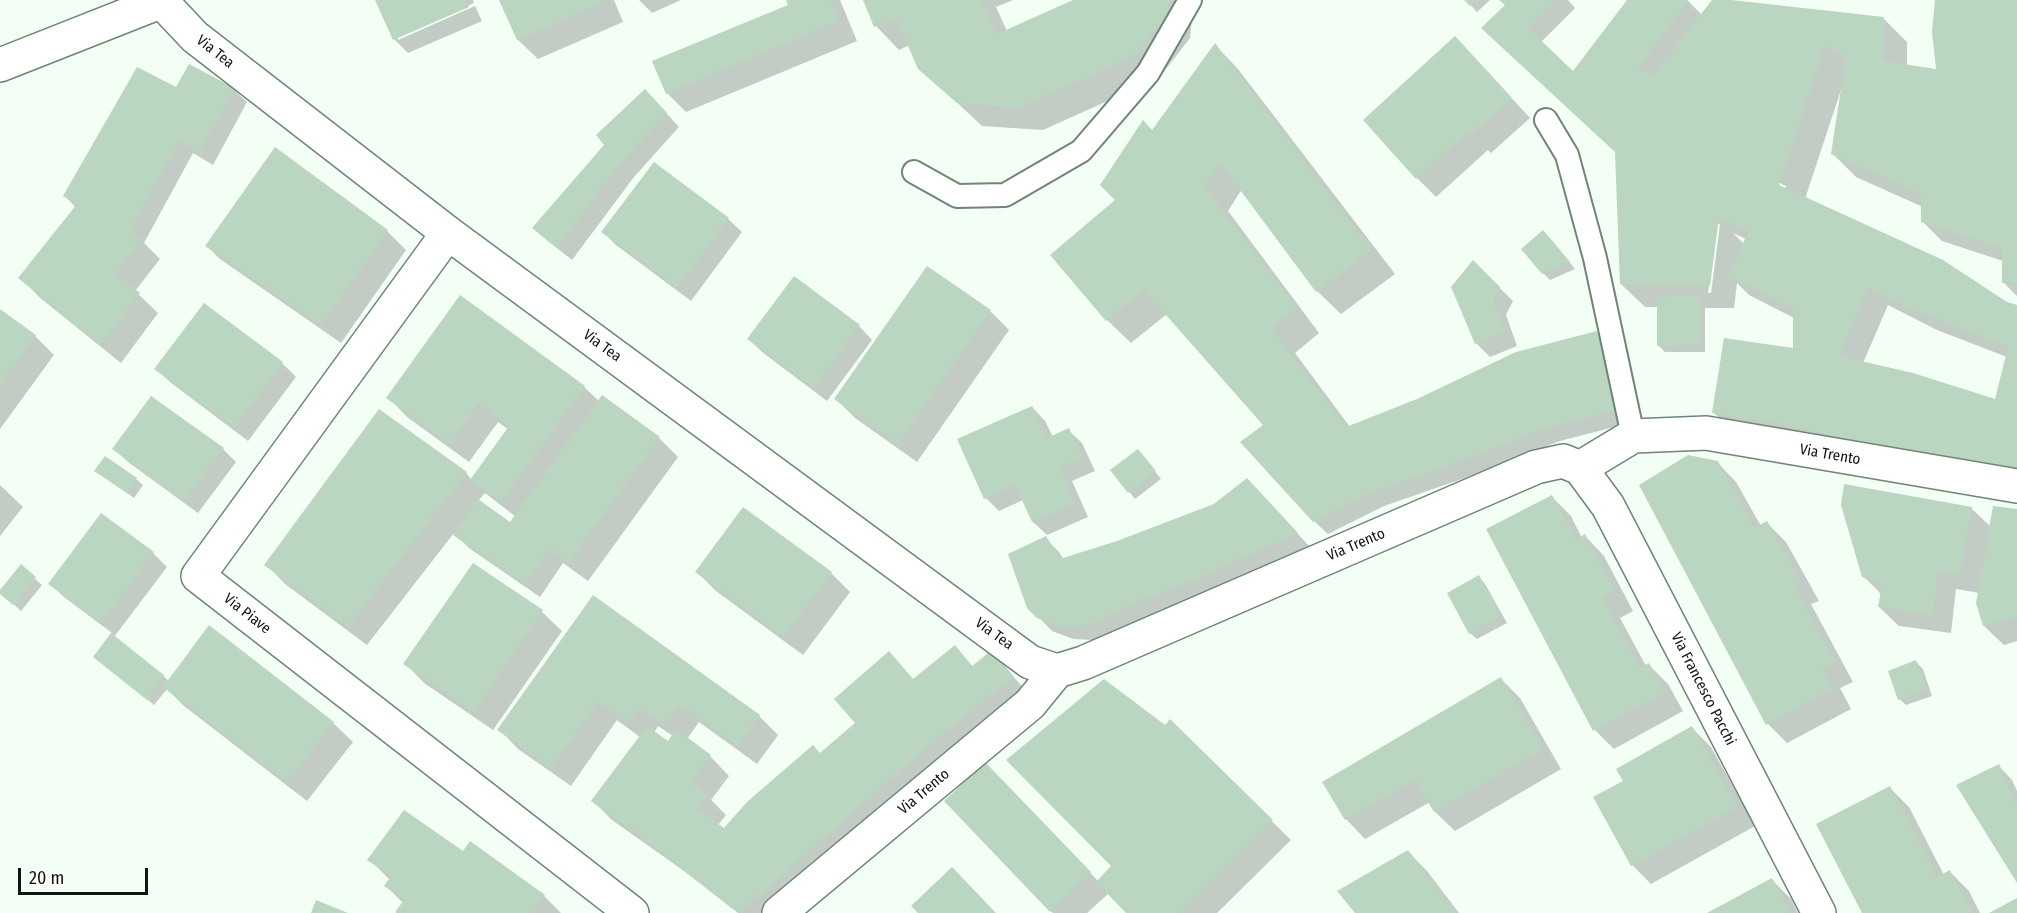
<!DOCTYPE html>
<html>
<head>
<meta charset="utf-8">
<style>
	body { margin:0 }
	#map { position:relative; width:2017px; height:913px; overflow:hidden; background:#f3fef5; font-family:"Fira Sans Condensed",sans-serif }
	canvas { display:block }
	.scale { position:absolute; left:18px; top:868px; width:130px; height:27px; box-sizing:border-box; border:3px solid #0d160f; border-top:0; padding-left:8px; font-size:18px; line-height:21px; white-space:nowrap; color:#0d160f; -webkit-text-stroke:4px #fff; paint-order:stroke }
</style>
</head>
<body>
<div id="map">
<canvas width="2017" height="913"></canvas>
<div class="scale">20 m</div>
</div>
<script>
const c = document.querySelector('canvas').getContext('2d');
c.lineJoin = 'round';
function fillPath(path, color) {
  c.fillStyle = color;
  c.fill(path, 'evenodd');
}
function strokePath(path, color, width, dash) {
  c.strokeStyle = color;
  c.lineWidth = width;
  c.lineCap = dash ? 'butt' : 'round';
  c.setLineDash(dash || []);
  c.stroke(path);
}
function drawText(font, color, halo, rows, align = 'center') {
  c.font = font + ' "Fira Sans Condensed",sans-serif';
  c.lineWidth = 6;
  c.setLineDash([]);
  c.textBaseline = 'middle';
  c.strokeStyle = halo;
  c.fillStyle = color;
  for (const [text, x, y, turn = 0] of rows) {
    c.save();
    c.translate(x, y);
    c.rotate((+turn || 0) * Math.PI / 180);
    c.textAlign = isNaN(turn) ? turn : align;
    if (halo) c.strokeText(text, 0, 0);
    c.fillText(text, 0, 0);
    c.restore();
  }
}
fillPath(new Path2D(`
	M 377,0 L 473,0 L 474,3 L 398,36 L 398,40 L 475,6 L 482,21 L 408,53 L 394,39 Z
	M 501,0 L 614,0 L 623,22 L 538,59 L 518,40 Z
	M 639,0 L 681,0 L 652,13 Z
	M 787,0 L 840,0 L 857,41 L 686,112 L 667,93 L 790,5 Z
	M 864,0 L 1013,0 L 996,7 L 1007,31 L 1077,0 L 1194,0 L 1190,38 L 1159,78 L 1043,130 L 982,126 L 920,68 L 910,45 L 899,50 L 876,26 Z
	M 1466,0 L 1490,0 L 1477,12 Z
	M 1501,0 L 1568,0 L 1575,8 L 1541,42 L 1573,73 L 1629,0 L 1683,0 L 1688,1 L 1702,15 L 1714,0 L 1718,0 L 1883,18 L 1907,42 L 1907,66 L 1937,71 L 1936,0 L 2017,0 L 2017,296 L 2003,282 L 2003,261 L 1942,241 L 1922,221 L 1923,207 L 1856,177 L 1833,154 L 1842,91 L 1841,90 L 1805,199 L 2007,303 L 2017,306 L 2017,484 L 1728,426 L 1714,413 L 1798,351 L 1794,318 L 1749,295 L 1737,283 L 1734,308 L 1705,308 L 1705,352 L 1665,352 L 1658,345 L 1658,307 L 1645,307 L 1621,284 L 1617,153 ZM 1742,165 L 1786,186 L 1785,189 ZM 1717,222 L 1720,225 L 1711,293 L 1708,293 ZM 1733,233 L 1746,239 L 1744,244 ZM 1888,305 L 1937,330 L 2007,357 L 1996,401 L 1863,363 Z
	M 1215,45 L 1238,69 L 1395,274 L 1341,314 L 1317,291 L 1242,189 L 1228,211 L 1319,333 L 1295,353 L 1350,427 L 1597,333 L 1610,347 L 1630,423 L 1560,441 L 1462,479 L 1384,506 L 1328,534 L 1314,521 L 1265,425 L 1167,314 L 1131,343 L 1107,320 L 1117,200 L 1152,131 Z
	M 1474,57 L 1530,118 L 1491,153 L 1488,150 L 1436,197 L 1417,178 Z
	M 176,89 L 233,89 L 247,102 L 213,165 L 193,153 L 144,243 L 160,259 L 135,291 L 158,313 L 121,363 L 39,297 L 20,277 L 76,208 L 65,196 Z
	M 658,104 L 679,127 L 634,177 L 572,260 L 548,241 L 534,228 Z
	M 728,219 L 742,232 L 691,301 L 616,245 L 603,232 Z
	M 387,231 L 406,250 L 341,343 L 220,259 L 207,246 Z
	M 1550,238 L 1575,269 L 1550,280 L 1543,273 Z
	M 1473,262 L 1513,301 L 1506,315 L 1517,346 L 1490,357 L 1476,343 Z
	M 204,305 L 282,363 L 296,377 L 248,441 L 170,382 L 156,369 Z
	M 0,311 L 35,336 L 54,355 L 0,429 Z
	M 990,311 L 1009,330 L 917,462 L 855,418 L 836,399 Z
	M 859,326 L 872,340 L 827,401 L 762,352 L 749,339 Z
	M 584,387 L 599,401 L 659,438 L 678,457 L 588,581 L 563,563 L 540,597 L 469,548 L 454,533 L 367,645 L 285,584 L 266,564 L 466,473 L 472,480 L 508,429 L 498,422 L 469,462 L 407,417 L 388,397 ZM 485,493 L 516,517 L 516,527 L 478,501 Z
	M 1032,407 L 1045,421 L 1053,437 L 1068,430 L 1082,443 L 1095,471 L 1072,481 L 1088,517 L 1047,535 L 1033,522 L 1023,500 L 999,511 L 986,498 Z
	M 114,448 L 223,449 L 236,462 L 198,513 L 128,462 Z
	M 1144,457 L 1161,479 L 1135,499 L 1112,471 Z
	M 1717,462 L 1736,482 L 1761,526 L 1767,523 L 1786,542 L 1819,601 L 1811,604 L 1853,682 L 1840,688 L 1851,709 L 1787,743 L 1768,724 Z
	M 96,471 L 136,479 L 143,485 L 134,498 Z
	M 0,485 L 23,507 L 0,536 Z
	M 1260,493 L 1310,547 L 1201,596 L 1153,614 L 1107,636 L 1093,640 L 1073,639 L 1052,631 L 1029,607 L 1045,538 L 1059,552 L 1064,560 Z
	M 1551,496 L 1571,516 L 1582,538 L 1585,536 L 1604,556 L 1633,611 L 1620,618 L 1646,666 L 1649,665 L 1668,684 L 1683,711 L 1614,749 L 1595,730 Z
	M 1971,508 L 1991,527 L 2017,511 L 2017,641 L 2004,645 L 1984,626 L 1977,603 L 1979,593 L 1956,589 L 1951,633 L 1899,626 L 1879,607 L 1882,595 L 1863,576 Z
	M 101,515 L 153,553 L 167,567 L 114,637 L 169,681 L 210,628 L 333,723 L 353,742 L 307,801 L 184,706 L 167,689 L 154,705 L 95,656 L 112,633 L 64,597 L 50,583 Z
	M 474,565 L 542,612 L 562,631 L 493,730 L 424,683 L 405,663 Z
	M 21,567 L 42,585 L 21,611 L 0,592 Z
	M 697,572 L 831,573 L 850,592 L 803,655 L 716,591 Z
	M 1479,577 L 1485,584 L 1507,623 L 1477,639 L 1470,633 Z
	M 593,597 L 759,716 L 778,735 L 757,764 L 699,722 L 687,739 L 710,756 L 729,776 L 711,800 L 726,815 L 718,825 L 724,830 L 955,647 L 973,667 L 992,652 L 1026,691 L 767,913 L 738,913 L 684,871 L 612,820 L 593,801 L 640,737 L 617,720 L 571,786 L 518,749 L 499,729 ZM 658,726 L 673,736 L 668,743 L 654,733 Z
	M 1916,662 L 1923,669 L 1932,696 L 1906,705 L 1899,699 Z
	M 1501,679 L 1520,698 L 1561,769 L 1455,831 L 1435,812 L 1430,802 L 1365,839 L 1346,819 Z
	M 1170,721 L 1291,840 L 1217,913 L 1128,913 L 1109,893 L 1087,913 L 1053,913 L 946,801 L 1004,783 L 1099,882 L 1113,866 L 1165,727 Z
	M 1692,728 L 1711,747 L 1755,826 L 1651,884 L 1632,865 L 1625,781 Z
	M 1999,766 L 2012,780 L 2017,791 L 2017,880 Z
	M 1890,788 L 1909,807 L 1944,875 L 1950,872 L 1969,891 L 1980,913 L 1863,913 Z
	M 1408,852 L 1427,871 L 1459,913 L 1357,913 Z
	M 463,853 L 544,896 L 561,913 L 398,913 L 403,903 L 386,886 L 390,880 L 369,859 Z
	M 1772,880 L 1791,899 L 1798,913 L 1710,913 Z`), '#0003');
fillPath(new Path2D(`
	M 375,0 L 466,0 L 469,7 L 393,40 Z
	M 499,0 L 604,0 L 605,2 L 517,40 Z
	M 786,0 L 830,0 L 839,21 L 666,94 L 652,61 L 788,5 Z
	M 863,0 L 981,0 L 997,34 L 1073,0 L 1169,0 L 1167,14 L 1136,55 L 1019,108 L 957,103 L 918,69 L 896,18 L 874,27 Z
	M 1464,0 L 1476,0 L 1470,6 Z
	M 1499,0 L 1556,0 L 1528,28 L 1573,71 L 1627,0 L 1688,0 L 1638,69 L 1653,75 L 1712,0 L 1731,0 L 1884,17 L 1883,61 L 1936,69 L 1932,32 L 1935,0 L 2017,0 L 2017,283 L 2002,283 L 2002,248 L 1921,222 L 1921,194 L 1831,154 L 1846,56 L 1825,45 L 1779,185 L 1943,260 L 2007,302 L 2017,305 L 2017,469 L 1895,449 L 1781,424 L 1712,413 L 1724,338 L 1793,348 L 1793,309 L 1728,276 L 1748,232 L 1719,217 L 1710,286 L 1620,284 L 1615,152 L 1481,28 L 1505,5 ZM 1868,287 L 1916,311 L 2008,347 L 1995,399 L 1913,373 L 1839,356 Z
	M 1455,36 L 1512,98 L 1471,135 L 1468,132 L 1416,179 L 1363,120 Z
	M 1215,43 L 1372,250 L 1316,292 L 1220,163 L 1205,187 L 1297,308 L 1272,329 L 1346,427 L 1417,399 L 1516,352 L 1597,331 L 1617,410 L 1546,428 L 1448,466 L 1370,493 L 1313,522 L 1240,442 L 1263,425 L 1144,290 L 1106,321 L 1050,255 L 1115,200 L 1100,185 L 1143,120 L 1152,130 Z
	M 189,64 L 234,88 L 199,153 L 179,141 L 129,232 L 141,239 L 115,273 L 140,293 L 101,345 L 18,278 L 77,204 L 63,196 L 137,67 L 176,87 Z
	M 645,89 L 667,113 L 620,163 L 557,248 L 532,228 L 604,145 L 596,135 Z
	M 275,147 L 388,230 L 321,325 L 205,246 Z
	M 654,162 L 729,218 L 677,288 L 601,232 Z
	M 1543,230 L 1570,262 L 1542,274 L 1521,249 Z
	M 1473,260 L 1500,287 L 1493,300 L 1505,332 L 1475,344 L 1451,287 Z
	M 927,266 L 991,310 L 898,444 L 834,399 Z
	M 794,276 L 860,325 L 813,388 L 747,339 Z
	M 460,295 L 585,386 L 501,502 L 470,480 L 509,426 L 478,404 L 450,444 L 386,398 Z
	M 1699,296 L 1699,345 L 1657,346 L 1657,297 Z
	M 204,303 L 283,362 L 234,428 L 154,369 Z
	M 0,309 L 36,335 L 0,384 Z
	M 602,395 L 660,437 L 568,563 L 550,549 L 525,584 L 453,535 L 478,499 L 510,522 Z
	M 151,396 L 224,448 L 184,501 L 112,449 Z
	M 1032,406 L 1047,438 L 1069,428 L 1082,457 L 1060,467 L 1075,503 L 1032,522 L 1015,485 L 984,499 L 957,439 Z
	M 379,409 L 467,472 L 348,627 L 264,565 Z
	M 1138,449 L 1156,471 L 1128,493 L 1110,470 Z
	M 1688,455 L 1718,461 L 1754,528 L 1767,521 L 1801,582 L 1793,584 L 1835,662 L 1822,669 L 1833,689 L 1766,725 L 1639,485 Z
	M 105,456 L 137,478 L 127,493 L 94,471 Z
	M 1247,478 L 1298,533 L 1187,583 L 1139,601 L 1093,623 L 1079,627 L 1059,626 L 1037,618 L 1027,608 L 1008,554 L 1046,536 L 1060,559 L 1117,541 L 1214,504 Z
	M 1844,484 L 1972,507 L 1960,575 L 1938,570 L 1933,615 L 1878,607 L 1882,585 L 1862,577 L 1841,505 Z
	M 1552,495 L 1576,540 L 1585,534 L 1615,591 L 1602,598 L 1640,668 L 1649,663 L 1665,692 L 1593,731 L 1486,529 Z
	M 1993,506 L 2017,509 L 2017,617 L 1983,626 L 1976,603 Z
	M 743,507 L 832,572 L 784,637 L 695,572 Z
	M 101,513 L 154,552 L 101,623 L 48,584 Z
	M 473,563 L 543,610 L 474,712 L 403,664 Z
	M 21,564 L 36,577 L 13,605 L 0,594 L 0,590 Z
	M 1479,575 L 1501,616 L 1469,634 L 1447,593 Z
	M 593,595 L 760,715 L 738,746 L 679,704 L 664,726 L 639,708 L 628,724 L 598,702 L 551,768 L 497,730 Z
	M 209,625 L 334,722 L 287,783 L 163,687 Z
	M 111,633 L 165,676 L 147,700 L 93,657 Z
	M 955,645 L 972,666 L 992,650 L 1014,677 L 930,744 L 739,913 L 664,854 L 591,801 L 647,726 L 668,741 L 676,729 L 711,755 L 691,782 L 708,795 L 697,809 L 724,828 L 747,802 L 813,745 L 820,753 L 855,723 L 834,699 L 889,651 L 913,679 Z
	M 1916,660 L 1927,689 L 1898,700 L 1888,671 Z
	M 1501,677 L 1543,749 L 1434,812 L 1415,780 L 1345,820 L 1322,782 Z
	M 1104,679 L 1165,725 L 1170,719 L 1273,820 L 1179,913 L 1126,913 L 1096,882 L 1111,866 L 1006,760 Z
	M 1692,726 L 1737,807 L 1631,866 L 1593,797 L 1623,781 L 1616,769 Z
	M 985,762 L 1091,872 L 1050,912 L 944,801 Z
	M 1999,764 L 2017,806 L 2017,883 L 1956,785 Z
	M 1890,786 L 1937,877 L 1950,870 L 1967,903 L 1974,913 L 1862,913 L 1816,824 Z
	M 404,810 L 463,851 L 470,841 L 545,895 L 532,913 L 397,913 L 395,912 L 404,900 L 384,886 L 391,876 L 367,860 Z
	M 1408,850 L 1457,913 L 1355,913 L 1337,891 Z
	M 952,867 L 996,913 L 918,913 L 911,906 Z
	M 1772,878 L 1791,913 L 1707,913 Z
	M 2017,898 L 2017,913 L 1989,913 Z
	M 316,900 L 348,913 L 311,913 Z`), '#bad5c0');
const service = new Path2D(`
	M 1546,120 L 1567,155 L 1595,258 L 1633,436
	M 914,172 L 957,196 L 1005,195 L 1081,151 L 1148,73 L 1190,0`);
const minor = new Path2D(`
	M 160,0 L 195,37 L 448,233 L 1030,662 L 1057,671
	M 448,233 L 198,576 L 632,913
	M 1580,468 L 1608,506 L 1819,913
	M 1580,468 L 1633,436 L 1706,433 L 2017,486
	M 779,913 L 1030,704 L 1057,671 L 1083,663 L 1536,467 L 1563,461 L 1580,468`);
const tertiary = new Path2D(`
	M 0,65 L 165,0`);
strokePath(service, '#6e8673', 26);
strokePath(minor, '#6e8673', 36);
strokePath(tertiary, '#6e8673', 36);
strokePath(service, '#fff', 22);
strokePath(minor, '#fff', 33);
strokePath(tertiary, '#fff', 33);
drawText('15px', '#0d160f', '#fff', [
	["Via Tea",215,52,38],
	["Via Tea",602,346,36],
	["Via Trento",1830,455,10],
	["Via Trento",1356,545,-23],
	["Via Piave",247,614,38],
	["Via Tea",994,634,36],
	["Via Francesco Pacchi",1703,689,63],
	["Via Trento",924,792,-40]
]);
</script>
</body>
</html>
